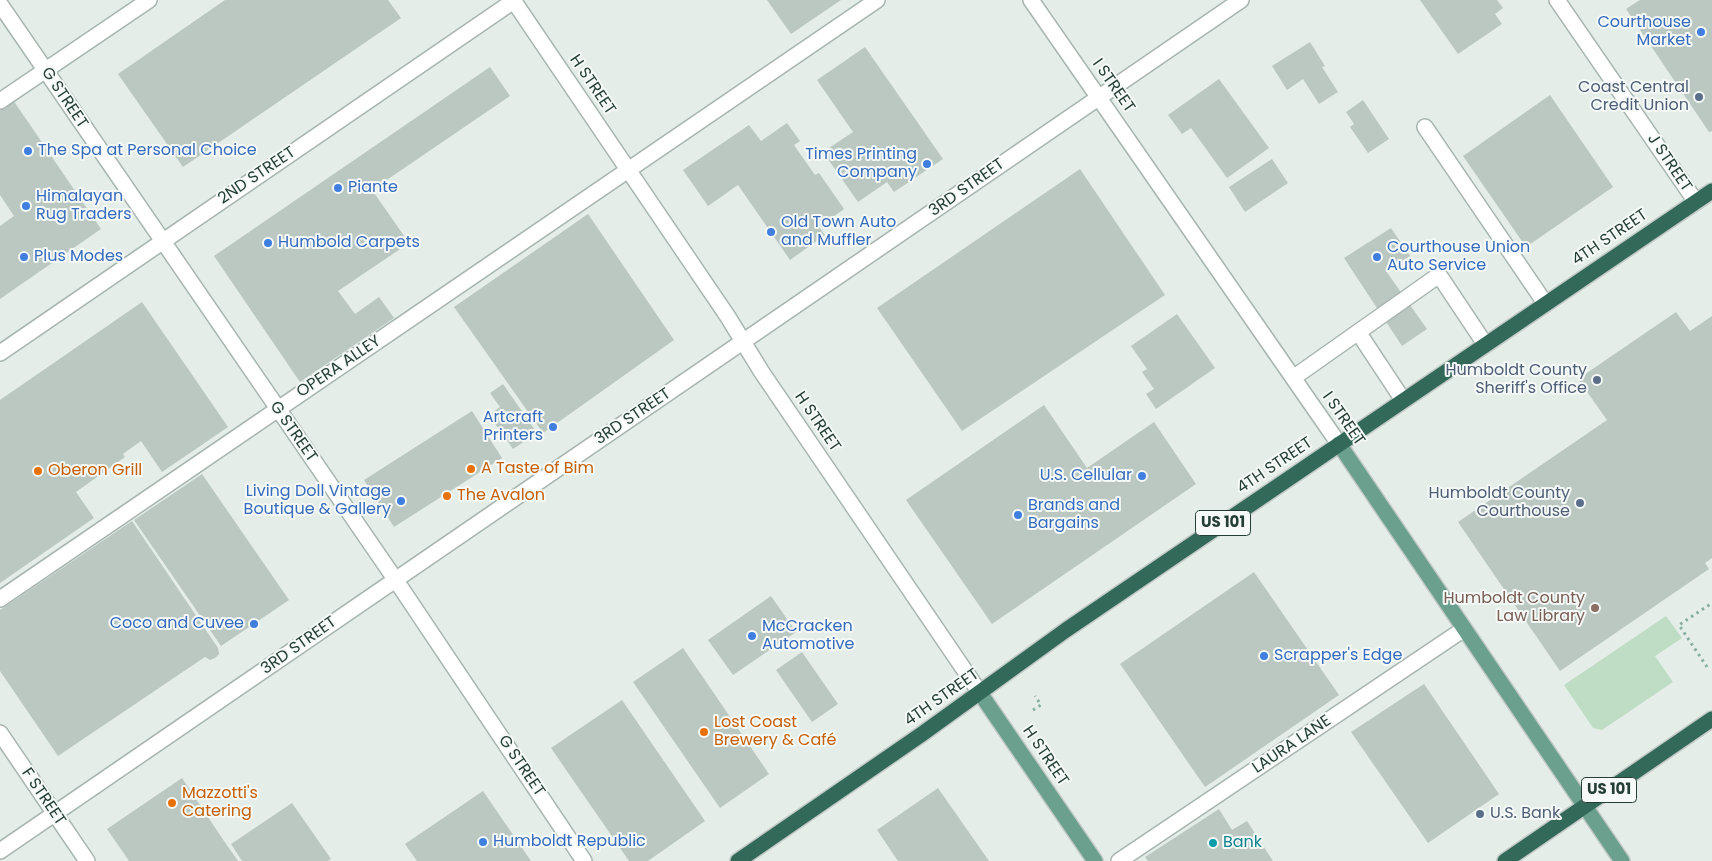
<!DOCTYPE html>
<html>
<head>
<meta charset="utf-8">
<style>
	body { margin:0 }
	canvas { display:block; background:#e4ede8 }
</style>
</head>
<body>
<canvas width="1712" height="861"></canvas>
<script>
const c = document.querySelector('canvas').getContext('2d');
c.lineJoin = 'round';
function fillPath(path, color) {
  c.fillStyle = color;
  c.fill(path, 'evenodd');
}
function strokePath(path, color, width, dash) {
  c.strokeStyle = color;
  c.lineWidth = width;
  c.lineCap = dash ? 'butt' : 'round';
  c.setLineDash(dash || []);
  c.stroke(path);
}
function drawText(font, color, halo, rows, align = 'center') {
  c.font = font + ' Poppins,sans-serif';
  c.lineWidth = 4;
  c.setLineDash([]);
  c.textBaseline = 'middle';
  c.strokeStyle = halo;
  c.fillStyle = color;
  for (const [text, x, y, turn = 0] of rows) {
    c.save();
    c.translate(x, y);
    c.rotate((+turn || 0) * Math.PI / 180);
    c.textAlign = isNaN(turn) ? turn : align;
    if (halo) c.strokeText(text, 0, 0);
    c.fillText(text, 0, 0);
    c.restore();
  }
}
fillPath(new Path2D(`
	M 1666,616 L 1682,638 L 1655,656 L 1673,682 L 1602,730 L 1593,728 L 1564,685 Z`), '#bfddc4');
fillPath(new Path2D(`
	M 225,0 L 388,0 L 401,18 L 183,167 L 118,74 Z
	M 767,0 L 841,0 L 791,34 Z
	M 1420,0 L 1497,0 L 1503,8 L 1495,14 L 1502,24 L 1458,54 Z
	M 1640,0 L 1712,0 L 1712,131 L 1709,132 L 1626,9 Z
	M 1310,42 L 1325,66 L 1322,67 L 1338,92 L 1319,104 L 1303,79 L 1287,90 L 1272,66 Z
	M 865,47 L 943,159 L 894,192 L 887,182 L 858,202 L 823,152 L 853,132 L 817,80 Z
	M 490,67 L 510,96 L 372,190 L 409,243 L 338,291 L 355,314 L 379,297 L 394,318 L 300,382 L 214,256 Z
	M 1219,79 L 1269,148 L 1227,178 L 1191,128 L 1182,134 L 1168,115 Z
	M 1550,95 L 1613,187 L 1526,247 L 1463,156 Z
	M 11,97 L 101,229 L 0,299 L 0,226 L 14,216 L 0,195 L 0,105 Z
	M 1363,100 L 1389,139 L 1368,153 L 1350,127 L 1354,124 L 1346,112 Z
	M 787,123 L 800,141 L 794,145 L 815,175 L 819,173 L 844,209 L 819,227 L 825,235 L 790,260 L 738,185 L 708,206 L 683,170 L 749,125 L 761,141 Z
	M 1272,159 L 1288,183 L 1245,212 L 1229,187 Z
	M 1080,169 L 1165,295 L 962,431 L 877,308 Z
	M 588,214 L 674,340 L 543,433 L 454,307 Z
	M 1391,228 L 1410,256 L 1386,271 L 1427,329 L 1402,346 L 1344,258 Z
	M 142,302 L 228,427 L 162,472 L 141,441 L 123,454 L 125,457 L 76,492 L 94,518 L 0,583 L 0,400 Z
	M 1676,312 L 1690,331 L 1712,316 L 1712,558 L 1705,563 L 1709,569 L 1560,671 L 1458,522 L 1607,420 L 1578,379 Z
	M 1177,314 L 1215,368 L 1156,409 L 1146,394 L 1154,389 L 1142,372 L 1147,369 L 1131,346 Z
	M 503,384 L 537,433 L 513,449 L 489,415 L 500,407 L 490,393 Z
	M 1044,405 L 1087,468 L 1154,422 L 1196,484 L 992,624 L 906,500 Z
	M 472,411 L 502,458 L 394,527 L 364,480 Z
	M 202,474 L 289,600 L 221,646 L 134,520 Z
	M 132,521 L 218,648 L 219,654 L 215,658 L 210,660 L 205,657 L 58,756 L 0,671 L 0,610 Z
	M 1254,572 L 1339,695 L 1205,787 L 1120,664 Z
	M 771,596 L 796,632 L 733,675 L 708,640 Z
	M 683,648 L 769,774 L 720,808 L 633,682 Z
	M 802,652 L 838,704 L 812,722 L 776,670 Z
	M 1424,684 L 1499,794 L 1428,843 L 1351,732 Z
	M 622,700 L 705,821 L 648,861 L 629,861 L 551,748 Z
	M 182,778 L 224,841 L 238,861 L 129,861 L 107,829 Z
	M 938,788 L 989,861 L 898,861 L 877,830 Z
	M 483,791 L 531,861 L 417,861 L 405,844 Z
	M 292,803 L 331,859 L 328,861 L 242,861 L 231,844 Z
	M 1219,809 L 1232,830 L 1247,821 L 1273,861 L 1148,861 L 1145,857 Z`), '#bac8c1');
const minor = new Path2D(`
	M 513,0 L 728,317 L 761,371 L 980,693
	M 1031,0 L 1339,444
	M 1557,0 L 1696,202
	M 0,4 L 395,579 L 584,861
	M 0,101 L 149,0
	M 1425,127 L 1545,303
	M 1358,332 L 1403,400
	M 0,353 L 515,0
	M 1293,378 L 1439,275 L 1485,344
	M 0,599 L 877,0
	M 0,733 L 87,861
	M 0,851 L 1241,0
	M 1119,861 L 1464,629`);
const major = new Path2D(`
	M 1339,444 L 1622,861
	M 980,693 L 1095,861`);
const highway = new Path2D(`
	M 738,861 L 922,734 L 1066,630 L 1712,191
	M 1505,861 L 1712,719`);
strokePath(minor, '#a7b5af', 18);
strokePath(major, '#c2c9c6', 18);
strokePath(highway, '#c2c9c6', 18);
strokePath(new Path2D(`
	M 1707,667 L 1679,625 L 1712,603
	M 1033,710 L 1041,705 L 1035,696`), '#87af9f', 3, [2.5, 4]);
strokePath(minor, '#fff', 15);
strokePath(major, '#6ba08e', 15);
strokePath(highway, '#326959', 15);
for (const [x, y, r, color] of [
	[1701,32,5,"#3f7fe0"],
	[1699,97,5,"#5c6f8a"],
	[28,151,5,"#3f7fe0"],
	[927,164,5,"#3f7fe0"],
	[338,188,5,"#3f7fe0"],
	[26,206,5,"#3f7fe0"],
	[771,232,5,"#3f7fe0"],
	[268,243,5,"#3f7fe0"],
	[24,257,5,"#3f7fe0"],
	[1377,257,5,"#3f7fe0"],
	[1597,380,5,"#5c6f8a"],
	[553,427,5,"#3f7fe0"],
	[471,469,5,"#e8710a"],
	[38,471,5,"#e8710a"],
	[1142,476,5,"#3f7fe0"],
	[447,496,5,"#e8710a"],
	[401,501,5,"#3f7fe0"],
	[1580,503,5,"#5c6f8a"],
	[1018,515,5,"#3f7fe0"],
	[1595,608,5,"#8d6e63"],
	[254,624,5,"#3f7fe0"],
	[752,636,5,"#3f7fe0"],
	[1264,656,5,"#3f7fe0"],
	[704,732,5,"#e8710a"],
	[172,803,5,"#e8710a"],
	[1480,814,5,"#5c6f8a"],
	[483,842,5,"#3f7fe0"],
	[1213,843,5,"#0f9aa8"]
]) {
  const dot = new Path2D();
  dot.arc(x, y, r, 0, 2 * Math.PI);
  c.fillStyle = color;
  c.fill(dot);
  strokePath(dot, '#f5f9f7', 2);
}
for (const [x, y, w] of [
	[1223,523,55],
	[1609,790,55]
]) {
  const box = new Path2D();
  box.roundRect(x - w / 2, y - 12.5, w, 25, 4);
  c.fillStyle = '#f5f9f7';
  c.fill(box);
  strokePath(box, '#253e35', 1);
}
drawText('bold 15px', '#253e35', null, [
	["US 101",1223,523],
	["US 101",1609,790]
]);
drawText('16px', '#366cbe', '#f5f9f7', [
	["Courthouse",1691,23,"right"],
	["Market",1691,41,"right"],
	["The Spa at Personal Choice",38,151],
	["Times Printing",917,155,"right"],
	["Company",917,173,"right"],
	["Piante",348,188],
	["Himalayan",36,197],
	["Rug Traders",36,215],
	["Old Town Auto",781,223],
	["and Muffler",781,241],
	["Humbold Carpets",278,243],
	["Courthouse Union",1387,248],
	["Auto Service",1387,266],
	["Plus Modes",34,257],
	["Artcraft",543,418,"right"],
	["Printers",543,436,"right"],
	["U.S. Cellular",1132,476,"right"],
	["Living Doll Vintage",391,492,"right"],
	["Boutique & Gallery",391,510,"right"],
	["Brands and",1028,506],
	["Bargains",1028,524],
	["Coco and Cuvee",244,624,"right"],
	["McCracken",762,627],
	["Automotive",762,645],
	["Scrapper's Edge",1274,656],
	["Humboldt Republic",493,842]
], 'left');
drawText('16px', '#253e35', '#f5f9f7', [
	["H STREET",592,85,56],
	["I STREET",1113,86,55],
	["G STREET",64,98,56],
	["J STREET",1669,163,56],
	["2ND STREET",257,176,-34],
	["3RD STREET",967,188,-35],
	["4TH STREET",1610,238,-34],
	["OPERA ALLEY",339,367,-34],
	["3RD STREET",633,417,-34],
	["I STREET",1343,419,55],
	["H STREET",817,422,56],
	["G STREET",293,432,55],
	["4TH STREET",1275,466,-34],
	["3RD STREET",299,646,-35],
	["4TH STREET",942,698,-35],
	["LAURA LANE",1292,745,-34],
	["H STREET",1045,756,56],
	["G STREET",521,766,56],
	["F STREET",43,797,56]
]);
drawText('16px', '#4e5e75', '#f5f9f7', [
	["Coast Central",1689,88],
	["Credit Union",1689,106],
	["Humboldt County",1587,371],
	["Sheriff's Office",1587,389],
	["Humboldt County",1570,494],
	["Courthouse",1570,512],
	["U.S. Bank",1490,814,"left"]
], 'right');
drawText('16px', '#c56008', '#f5f9f7', [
	["A Taste of Bim",481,469],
	["Oberon Grill",48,471],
	["The Avalon",457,496],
	["Lost Coast",714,723],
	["Brewery & Café",714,741],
	["Mazzotti's",182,794],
	["Catering",182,812]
], 'left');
drawText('16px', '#785e54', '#f5f9f7', [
	["Humboldt County",1585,599],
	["Law Library",1585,617]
], 'right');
drawText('16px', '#0d838f', '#f5f9f7', [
	["Bank",1223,843]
], 'left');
</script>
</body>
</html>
